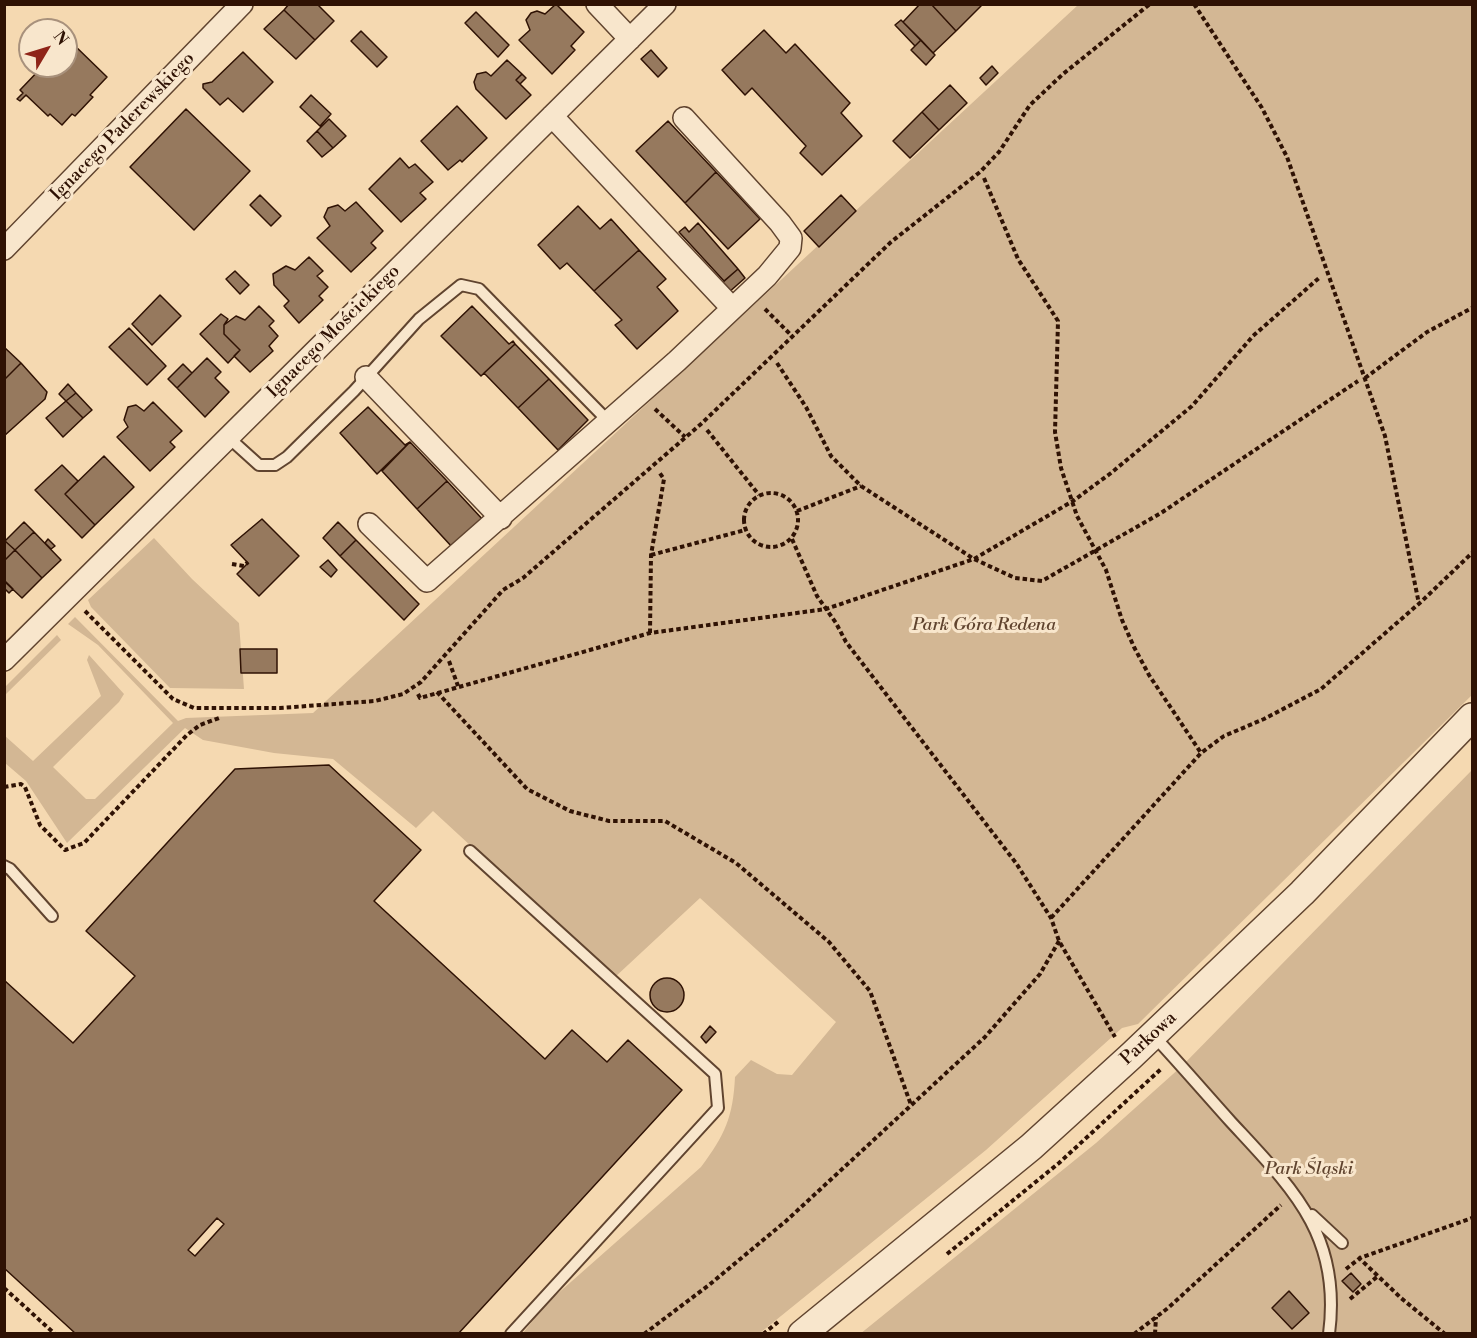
<!DOCTYPE html>
<html>
<head>
<meta charset="utf-8">
<style>
	body { margin:0 }
	#map { position:relative; width:1477px; height:1338px; overflow:hidden; background:#f5d9b1; font-family:"Libre Bodoni",serif }
	canvas { display:block }
	.frame { position:absolute; inset:0; border:6px solid #2f1204; pointer-events:none }
	.north { position:absolute; left:18px; top:18px; width:60px; height:60px; box-sizing:border-box; background:#f8e6cc; border:2px solid #a8917c; border-radius:50%; rotate:52deg; font-size:16px; font-weight:700; line-height:24px; text-align:center; color:#2f1204 }
	.north::after { content:''; display:block; margin:auto; width:21px; height:27px; background:#8f2418; clip-path:polygon(50% 0,100% 100%,50% 72%,0 100%) }
</style>
</head>
<body>
<div id="map">
<canvas width="1477" height="1338"></canvas>
<div class="frame"></div>
<div class="north">N</div>
</div>
<script>
const c = document.querySelector('canvas').getContext('2d');
c.lineJoin = 'round';
function fillPath(path, color) {
  c.fillStyle = color;
  c.fill(path, 'evenodd');
}
function strokePath(path, color, width, dash) {
  c.strokeStyle = color;
  c.lineWidth = width;
  c.lineCap = dash ? 'butt' : 'round';
  c.setLineDash(dash || []);
  c.stroke(path);
}
function drawText(font, color, halo, rows, align = 'center') {
  c.font = font + ' "Libre Bodoni",serif';
  c.lineWidth = 6;
  c.setLineDash([]);
  c.textBaseline = 'middle';
  c.strokeStyle = halo;
  c.fillStyle = color;
  for (const [text, x, y, turn = 0] of rows) {
    c.save();
    c.translate(x, y);
    c.rotate((+turn || 0) * Math.PI / 180);
    c.textAlign = isNaN(turn) ? turn : align;
    if (halo) c.strokeText(text, 0, 0);
    c.fillText(text, 0, 0);
    c.restore();
  }
}
fillPath(new Path2D(`
	M 1078,5 L 1472,5 L 1472,695 L 1138,1024 L 1122,1028 L 986,1150 L 760,1333 L 523,1333 L 546,1304 L 701,1167 C 725,1135 733,1117 735,1077 L 751,1060 L 777,1074 L 792,1075 L 836,1022 L 700,898 L 614,978 L 433,811 L 416,828 L 333,759 L 274,753 L 203,740 L 185,728 L 67,843 L 26,781 L 5,763 L 4,735 L 33,761 L 101,696 L 87,660 L 89,655 L 124,694 L 119,702 L 53,767 L 86,799 L 95,799 L 173,723 L 98,645 L 68,624 L 75,617 L 178,721 L 186,718 L 313,713 Z
	M 154,538 L 192,579 L 239,623 L 244,689 L 170,688 L 91,607 L 88,600 Z
	M 57,635 L 61,640 L 5,695 L 5,687 Z
	M 1472,770 L 1472,1333 L 860,1334 L 1096,1143 L 1182,1066 Z`), '#d3b794');
const building = new Path2D(`
	M 289,4 L 317,4 L 334,21 L 315,40 L 284,10 Z
	M 556,4 L 584,32 L 571,46 L 575,50 L 552,74 L 519,40 L 530,30 L 526,20 L 531,13 L 537,11 L 545,14 Z
	M 920,4 L 931,4 L 956,31 L 933,53 L 903,22 Z
	M 931,4 L 980,4 L 981,6 L 956,31 Z
	M 284,10 L 315,40 L 296,59 L 264,29 Z
	M 476,12 L 509,45 L 498,57 L 465,23 Z
	M 901,20 L 921,40 L 915,46 L 895,25 Z
	M 764,30 L 786,53 L 795,44 L 850,103 L 841,113 L 862,136 L 822,175 L 800,153 L 806,146 L 752,88 L 745,95 L 722,70 Z
	M 361,31 L 387,57 L 377,67 L 351,41 Z
	M 921,40 L 935,55 L 926,65 L 911,50 Z
	M 71,42 L 107,77 L 90,95 L 93,97 L 75,116 L 72,114 L 62,125 L 50,114 L 48,116 L 26,95 L 20,101 L 17,99 L 23,93 L 20,90 L 43,66 L 66,66 L 66,47 Z
	M 651,50 L 667,68 L 658,77 L 641,59 Z
	M 243,52 L 273,82 L 243,112 L 228,98 L 220,105 L 203,88 L 203,84 L 212,82 Z
	M 507,60 L 522,74 L 516,80 L 531,95 L 506,119 L 476,89 L 474,82 L 477,74 L 486,72 L 491,76 Z
	M 992,66 L 998,73 L 986,85 L 980,78 Z
	M 522,74 L 526,78 L 520,84 L 516,80 Z
	M 950,85 L 967,103 L 939,130 L 922,112 Z
	M 311,95 L 331,114 L 320,126 L 300,107 Z
	M 457,106 L 487,138 L 462,162 L 460,160 L 448,170 L 421,141 Z
	M 186,109 L 250,171 L 194,230 L 130,167 Z
	M 922,112 L 939,130 L 910,158 L 893,141 Z
	M 329,119 L 346,136 L 333,148 L 317,131 Z
	M 668,121 L 716,172 L 685,203 L 636,151 Z
	M 317,131 L 333,148 L 322,157 L 307,141 Z
	M 400,158 L 409,168 L 415,164 L 433,182 L 420,193 L 426,199 L 401,222 L 369,189 Z
	M 716,172 L 760,219 L 728,249 L 685,203 Z
	M 260,195 L 281,216 L 271,226 L 250,205 Z
	M 841,195 L 856,211 L 819,247 L 804,231 Z
	M 356,202 L 383,231 L 371,243 L 376,248 L 351,272 L 317,238 L 330,226 L 324,217 L 328,208 L 338,205 L 345,211 Z
	M 578,206 L 600,229 L 611,219 L 639,250 L 594,291 L 567,263 L 560,269 L 538,245 Z
	M 698,223 L 738,269 L 724,281 L 679,232 L 685,227 L 689,232 Z
	M 639,250 L 666,279 L 657,287 L 678,311 L 637,349 L 615,325 L 622,320 L 594,291 Z
	M 309,257 L 323,271 L 317,276 L 328,287 L 319,296 L 323,300 L 299,323 L 284,306 L 289,301 L 274,285 L 273,274 L 286,266 L 295,270 Z
	M 738,269 L 745,278 L 728,293 L 721,284 Z
	M 235,271 L 249,285 L 240,294 L 226,279 Z
	M 160,295 L 181,316 L 152,345 L 132,324 Z
	M 259,306 L 274,321 L 269,326 L 278,336 L 269,346 L 273,351 L 250,372 L 234,356 L 240,350 L 224,334 L 224,325 L 236,316 L 245,320 Z
	M 472,306 L 509,344 L 513,341 L 515,344 L 481,376 L 441,336 Z
	M 221,314 L 228,319 L 224,325 L 224,334 L 240,350 L 228,363 L 200,334 Z
	M 129,328 L 166,366 L 147,385 L 109,347 Z
	M 515,344 L 549,379 L 518,408 L 484,373 Z
	M 4,347 L 21,363 L 4,380 Z
	M 207,358 L 221,372 L 215,378 L 229,392 L 205,417 L 177,388 Z
	M 21,363 L 47,392 L 45,399 L 4,436 L 4,380 Z
	M 183,364 L 192,373 L 177,388 L 168,379 Z
	M 549,379 L 588,420 L 558,450 L 518,408 Z
	M 68,384 L 76,393 L 66,401 L 59,394 Z
	M 76,393 L 92,410 L 83,418 L 66,401 Z
	M 66,401 L 83,418 L 63,437 L 46,418 Z
	M 153,402 L 182,431 L 170,442 L 175,447 L 150,471 L 117,437 L 128,427 L 124,420 L 128,407 L 136,405 L 144,411 Z
	M 368,407 L 405,445 L 410,442 L 377,474 L 340,433 Z
	M 410,442 L 447,481 L 417,509 L 382,471 Z
	M 104,456 L 134,487 L 95,525 L 65,494 Z
	M 62,465 L 78,481 L 65,494 L 95,525 L 82,538 L 35,490 Z
	M 447,481 L 484,521 L 453,548 L 417,509 Z
	M 262,519 L 299,556 L 259,596 L 237,574 L 248,563 L 231,545 Z
	M 24,522 L 34,532 L 15,550 L 5,541 Z
	M 338,522 L 356,540 L 340,556 L 323,538 Z
	M 34,532 L 61,560 L 42,578 L 15,550 Z
	M 48,539 L 55,546 L 51,549 L 45,543 Z
	M 356,540 L 419,604 L 404,620 L 340,556 Z
	M 5,541 L 15,550 L 4,561 L 4,542 Z
	M 15,550 L 42,578 L 22,598 L 4,581 L 4,561 Z
	M 328,560 L 337,570 L 331,577 L 320,567 Z
	M 6,582 L 13,589 L 9,593 L 4,588 Z
	M 240,649 L 277,649 L 277,673 L 241,673 Z
	M 329,765 L 421,850 L 374,901 L 545,1059 L 572,1030 L 607,1062 L 628,1040 L 682,1090 L 458,1334 L 76,1334 L 4,1268 L 4,980 L 73,1043 L 135,976 L 86,931 L 235,769 Z
	M650 995a17 17 0 1 1 34 0a17 17 0 1 1-34 0Z
	M 710,1026 L 716,1032 L 706,1043 L 701,1037 Z
	M 217,1218 L 224,1224 L 195,1256 L 188,1250 Z
	M 1351,1273 L 1361,1284 L 1353,1292 L 1342,1281 Z
	M 1289,1291 L 1309,1313 L 1292,1329 L 1272,1308 Z`);
fillPath(building, '#96795e');
strokePath(building, '#2f1204', 1.5);
const service = new Path2D(`
	M 228,437 L 259,465 L 275,465 L 287,457 L 354,391 L 419,319 L 461,285 L 479,289 L 608,421
	M 470,851 L 715,1074 L 718,1108 L 511,1334
	M 4,866 L 10,869 L 52,916
	M 1154,1036 C 1180,1064 1205,1093 1231,1122 C 1292,1188 1342,1235 1329,1334
	M 1312,1215 L 1342,1243`);
const minor = new Path2D(`
	M 597,4 L 630,39
	M 552,116 L 732,308
	M 4,249 L 242,4
	M 366,377 L 501,518
	M 369,524 L 427,581 L 677,361 L 767,276 L 790,248 L 791,238 L 780,223 L 684,118
	M 4,660 L 665,4`);
const tertiary = new Path2D(`
	M 802,1334 L 1031,1147 L 1131,1056 L 1302,893 L 1472,717`);
strokePath(service, '#60442f', 14);
strokePath(minor, '#60442f', 24);
strokePath(tertiary, '#60442f', 30);
strokePath(new Path2D(`
	M 1194,4 L 1262,108 L 1287,157 L 1385,436 L 1419,604
	M 984,178 L 1018,259 L 1058,321 L 1055,432 L 1061,468 L 1077,516 L 1106,570 L 1122,620 L 1134,647 L 1149,675 L 1201,753
	M 765,309 L 792,336
	M 777,363 L 806,407 L 831,456 L 861,486 L 974,559 L 1015,578 L 1042,581 L 1161,513 L 1358,381
	M 1365,378 L 1427,332 L 1472,308
	M 655,409 L 685,437
	M 707,430 L 759,495
	M744 520a27 27 0 1 1 54 0a27 27 0 1 1-54 0Z
	M 797,511 L 861,486
	M 792,539 L 817,596 L 836,623 L 846,642 L 1016,863 L 1051,918 L 1059,941 L 1115,1037
	M 651,555 L 745,530
	M 232,564 L 244,566 L 248,562
	M 85,611 L 173,699 L 194,708 L 280,708 L 375,701 L 403,694 L 421,682 L 503,590 L 523,578 L 701,424 L 891,242 L 980,172 L 999,152 L 1030,105 L 1063,74 L 1150,4
	M 650,633 L 651,555 L 664,479 L 659,472
	M 449,661 L 458,686
	M 437,692 L 527,789 L 570,811 L 609,821 L 665,821 L 736,863 L 829,942 L 870,991 L 911,1105
	M 418,694 L 420,698 L 650,633 L 826,609 L 974,559 L 1073,501 L 1111,473 L 1192,406 L 1253,336 L 1319,278
	M 4,787 L 21,784 L 25,787 L 40,825 L 65,850 L 84,843 L 187,735 L 200,725 L 219,718
	M 1051,918 L 1201,753 L 1224,736 L 1264,719 L 1321,689 L 1422,601 L 1472,553
	M 947,1254 L 1059,1163 L 1161,1069
	M 1358,1257 L 1401,1298 L 1445,1334
	M 1346,1269 L 1360,1258 L 1472,1218
	M 4,1288 L 55,1334
	M 1350,1299 L 1378,1276
	M 644,1334 L 709,1285 L 786,1221 L 985,1037 L 1040,974 L 1059,941
	M 763,1334 L 778,1322
	M 1134,1334 L 1168,1308 L 1281,1205
	M 1155,1334 L 1156,1317`), '#2f1204', 4, [4.5, 3]);
strokePath(service, '#f8e6cc', 10);
strokePath(minor, '#f8e6cc', 21);
strokePath(tertiary, '#f8e6cc', 27);
drawText('18px', '#2f1204', '#f8e6cc', [
	["Ignacego Paderewskiego",123,127,-46],
	["Ignacego Mościckiego",334,332,-45],
	["Parkowa",1149,1039,-43]
]);
drawText('italic 18px', '#60442f', '#f8e6cc', [
	["Park Góra Redena",984,626],
	["Park Śląski",1309,1170]
]);
</script>
</body>
</html>
